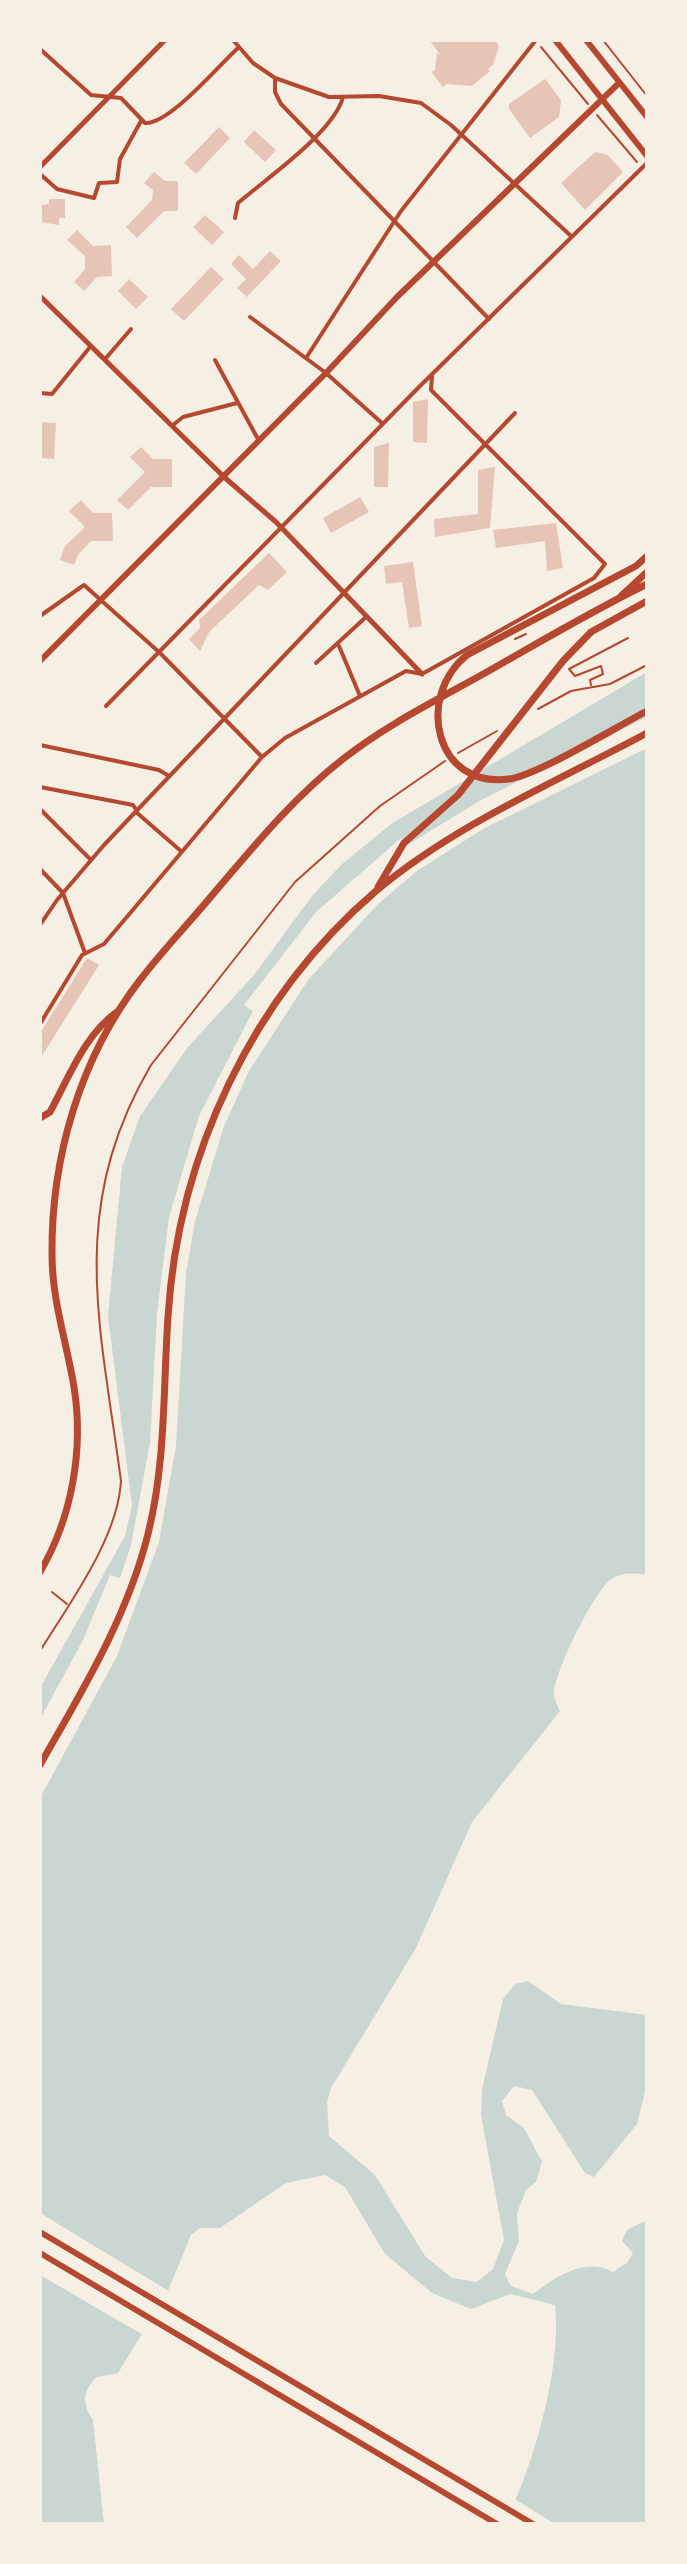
<!DOCTYPE html>
<html>
<head>
<meta charset="utf-8">
<style>
	body { margin:0 }
	#map { position:relative; width:687px; height:2564px; overflow:hidden; background:#f6efe4; font-family:Figtree,sans-serif }
	canvas { display:block }
	.frame { position:absolute; inset:0; border:42px solid #f6efe4; pointer-events:none }
</style>
</head>
<body>
<div id="map">
<canvas width="687" height="2564"></canvas>
<div class="frame"></div>
</div>
<script>
const c = document.querySelector('canvas').getContext('2d');
c.lineJoin = 'round';
function fillPath(path, color) {
  c.fillStyle = color;
  c.fill(path, 'evenodd');
}
function strokePath(path, color, width, dash) {
  c.strokeStyle = color;
  c.lineWidth = width;
  c.lineCap = dash ? 'butt' : 'round';
  c.setLineDash(dash || []);
  c.stroke(path);
}
fillPath(new Path2D(`
	M 647,672 L 647,1575 C 634,1573 621,1572 610,1580 C 594,1592 554,1673 554,1693 C 554,1700 557,1705 560,1711 L 472,1822 L 416,1948 L 331,2088 L 327,2102 L 329,2136 L 375,2175 L 425,2256 L 452,2278 L 477,2282 L 493,2269 L 504,2240 L 481,2115 L 482,2089 L 503,1999 L 515,1984 L 528,1981 L 561,2004 L 647,2015 L 647,2084 L 637,2124 L 594,2177 L 585,2173 L 532,2090 L 514,2086 L 502,2101 L 506,2115 L 524,2128 L 542,2162 L 536,2182 L 526,2190 L 517,2213 L 519,2241 L 505,2274 L 511,2286 L 533,2294 C 554,2278 585,2256 613,2272 L 627,2263 L 633,2253 L 622,2241 L 627,2230 L 647,2220 L 647,2524 L 505,2524 C 533,2465 562,2370 555,2305 L 510,2294 L 471,2309 L 432,2293 L 385,2254 L 345,2187 L 325,2175 L 286,2183 L 220,2228 L 200,2228 L 191,2235 L 167,2293 L 118,2373 L 97,2377 C 82,2391 82,2404 93,2420 L 104,2524 L 40,2524 L 40,1688 L 125,1536 L 132,1506 L 108,1316 L 122,1167 L 140,1116 L 188,1047 L 254,975 L 312,896 L 341,865 L 391,824 Z`), '#c9d6d2');
fillPath(new Path2D(`
	M 647,717 L 647,748 L 483,829 L 417,871 L 378,904 L 308,980 L 249,1071 L 224,1126 L 195,1221 L 186,1273 L 176,1446 L 159,1542 L 117,1656 L 40,1798 L 40,1719 L 83,1640 L 110,1575 L 120,1578 L 131,1545 L 150,1443 L 157,1314 L 169,1217 L 199,1116 L 253,1011 L 244,1005 L 316,912 L 401,838 L 406,846 L 481,800 Z
	M 40,2213 L 172,2293 L 145,2336 L 40,2275 Z
	M 513,2498 L 555,2524 L 501,2524 Z`), '#f6efe4');
fillPath(new Path2D(`
	M 429,40 L 495,40 L 499,46 L 493,65 L 488,69 L 490,71 L 472,86 L 447,84 L 443,87 L 431,72 L 435,70 L 437,53 L 440,54 Z
	M 545,79 L 561,100 L 559,117 L 530,138 L 509,109 L 509,104 Z
	M 219,127 L 230,138 L 196,174 L 184,163 Z
	M 254,130 L 276,150 L 265,162 L 244,142 Z
	M 595,152 L 608,155 L 623,172 L 585,210 L 561,183 Z
	M 154,172 L 165,181 L 178,181 L 178,211 L 164,211 L 137,238 L 126,227 L 152,200 L 153,190 L 144,183 Z
	M 49,199 L 65,199 L 65,218 L 59,218 L 59,225 L 40,222 L 40,205 L 49,204 Z
	M 205,215 L 224,232 L 212,245 L 193,227 Z
	M 77,230 L 93,246 L 111,245 L 112,276 L 97,277 L 84,291 L 74,282 L 85,269 L 85,256 L 67,240 Z
	M 270,251 L 281,261 L 247,297 L 237,288 L 246,279 L 231,264 L 239,255 L 253,269 Z
	M 211,267 L 224,279 L 184,321 L 171,309 Z
	M 129,279 L 148,297 L 136,309 L 118,291 Z
	M 428,399 L 427,443 L 413,442 L 413,402 Z
	M 40,422 L 56,423 L 54,459 L 40,458 Z
	M 389,443 L 388,487 L 374,487 L 374,447 Z
	M 141,447 L 153,459 L 172,459 L 172,487 L 151,487 L 128,510 L 117,500 L 145,472 L 130,457 Z
	M 495,467 L 490,528 L 435,537 L 434,519 L 478,514 L 478,470 Z
	M 360,497 L 369,512 L 331,533 L 323,518 Z
	M 81,500 L 93,513 L 112,513 L 113,541 L 91,541 L 78,555 L 74,565 L 60,560 L 65,546 L 85,527 L 69,511 Z
	M 556,523 L 563,568 L 547,571 L 545,541 L 496,548 L 493,530 Z
	M 269,553 L 287,572 L 268,590 L 259,585 L 209,632 L 200,651 L 189,639 L 200,628 L 199,620 Z
	M 413,562 L 422,626 L 409,628 L 402,582 L 386,584 L 384,566 Z
	M 87,958 L 99,965 L 40,1059 L 40,1033 Z`), '#e6c5b7');
strokePath(new Path2D(`
	M 603,40 L 647,96
	M 541,47 L 588,104
	M 597,115 L 637,162
	M 515,639 L 526,634
	M 591,685 L 590,680 L 603,674 L 601,666 L 575,676 L 569,669 L 628,638
	M 538,709 L 571,691 L 610,684 L 647,665
	M 458,753 L 497,731
	M 52,1592 L 67,1604
	M 40,1651 C 69,1604 118,1538 121,1481 C 101,1327 66,1210 151,1065 L 295,882 L 380,806 L 445,761`), '#b5482f', 2);
strokePath(new Path2D(`
	M 233,40 L 253,63 L 275,78 L 329,97 L 379,96 L 421,103 L 451,125 L 571,236
	M 40,49 L 91,95 L 121,98 L 145,123 C 169,125 219,65 239,47
	M 275,79 L 275,92 L 281,104 L 489,319
	M 40,174 L 57,189 L 94,198 L 99,183 L 117,182 L 120,159 L 141,121
	M 235,218 L 238,203 C 267,178 334,132 343,97
	M 250,317 L 326,373 L 383,424
	M 106,358 L 131,329
	M 306,358 L 401,211 L 536,40
	M 215,360 L 259,441
	M 40,393 L 52,394 L 90,347
	M 173,425 L 183,417 L 237,403
	M 40,616 L 84,585 L 160,653 L 262,757
	M 339,646 L 360,696
	M 316,663 L 366,617
	M 106,706 L 419,387 L 647,163
	M 40,745 L 159,770 L 169,776
	M 40,787 L 133,805 L 137,811
	M 40,809 L 91,860
	M 136,812 L 182,852
	M 40,869 L 63,893 L 85,953
	M 40,925 L 57,900 L 104,845 L 515,413
	M 40,1024 L 82,955 L 104,944 L 262,757 L 285,738 L 406,671 L 422,674 L 594,578 L 605,564 L 431,390 L 432,376`), '#b5482f', 4);
strokePath(new Path2D(`
	M 40,167 L 165,40
	M 40,296 L 224,477 L 276,522 L 422,674`), '#b5482f', 5);
strokePath(new Path2D(`
	M 40,661 L 326,373 L 397,297 L 619,83`), '#b5482f', 6);
strokePath(new Path2D(`
	M 555,40 L 647,156
	M 586,40 L 647,117
	M 40,2232 L 533,2524
	M 40,2253 L 497,2524`), '#b5482f', 6);
strokePath(new Path2D(`
	M 647,556 L 636,566 L 467,655 C 415,697 435,789 509,779 C 538,775 616,727 647,711
	M 621,596 L 647,572
	M 378,887 L 404,843 L 458,795 L 563,661 L 591,632 L 647,601
	M 40,1118 L 50,1112 C 69,1077 85,1034 118,1011
	M 40,1572 C 72,1518 84,1449 74,1387 C 67,1344 52,1300 52,1255 C 51,1158 80,1058 140,980 C 163,950 190,922 214,893 C 254,846 294,797 343,759 C 386,725 437,700 485,673 C 538,643 592,611 647,584
	M 40,1765 C 82,1691 127,1618 148,1534 C 166,1462 163,1390 168,1317 C 178,1155 252,997 376,891 C 456,824 556,782 647,733`), '#b5482f', 7);
</script>
</body>
</html>
